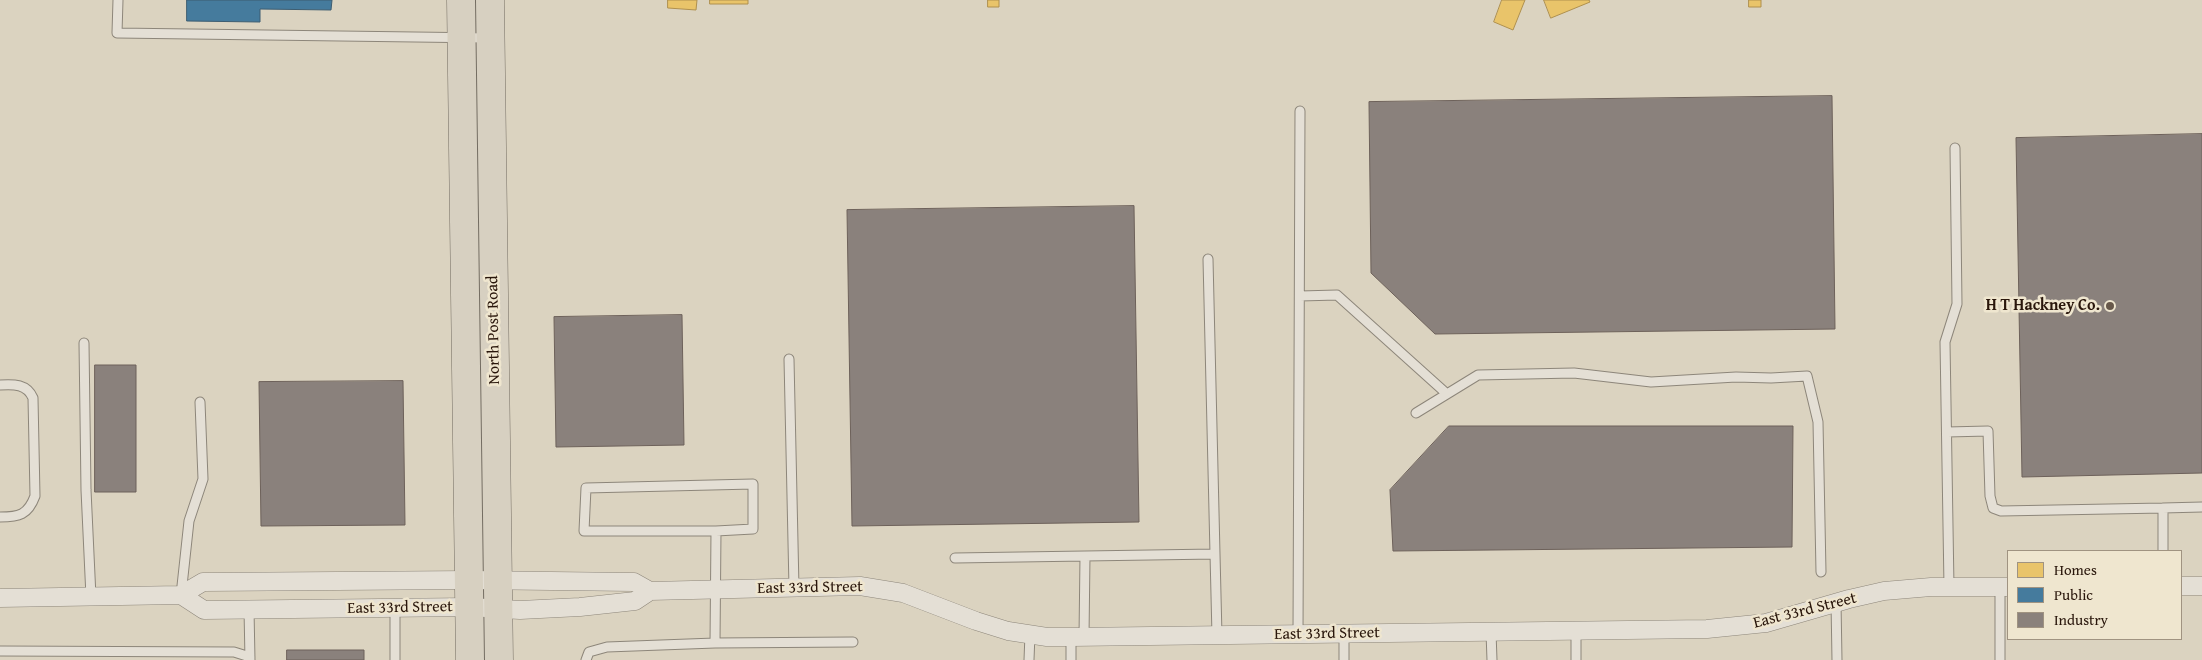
<!DOCTYPE html>
<html>
<head>
<meta charset="utf-8">
<style>
	body { margin:0 }
	#map { position:relative; width:2202px; height:660px; overflow:hidden; background:#dbd3c0; font-family:"Gentium Book Plus",serif }
	canvas { display:block }
	.legend { position:absolute; left:2007px; top:550px; width:175px; height:90px; box-sizing:border-box; background:#efe6cf; border:1px solid #a09381; margin:0; padding:6px 9px; list-style:none; font-size:15px; color:#29160b }
	.legend li { display:flex; align-items:center; gap:10px; height:25px }
	.legend b { width:25px; border:1px solid #a09381 }
</style>
</head>
<body>
<div id="map">
<canvas width="2202" height="660"></canvas>
<ul class="legend">
<li><b style="height:14px;background:#e9c46a"></b>Homes</li>
<li><b style="height:14px;background:#457b9d"></b>Public</li>
<li><b style="height:14px;background:#8a817c"></b>Industry</li>
</ul>
</div>
<script>
const c = document.querySelector('canvas').getContext('2d');
c.lineJoin = 'round';
function fillPath(path, color) {
  c.fillStyle = color;
  c.fill(path, 'evenodd');
}
function strokePath(path, color, width, dash) {
  c.strokeStyle = color;
  c.lineWidth = width;
  c.lineCap = dash ? 'butt' : 'round';
  c.setLineDash(dash || []);
  c.stroke(path);
}
function drawText(font, color, halo, rows, align = 'center') {
  c.font = font + ' "Gentium Book Plus",serif';
  c.lineWidth = 5;
  c.setLineDash([]);
  c.textBaseline = 'middle';
  c.strokeStyle = halo;
  c.fillStyle = color;
  for (const [text, x, y, turn = 0] of rows) {
    c.save();
    c.translate(x, y);
    c.rotate((+turn || 0) * Math.PI / 180);
    c.textAlign = isNaN(turn) ? turn : align;
    if (halo) c.strokeText(text, 0, 0);
    c.fillText(text, 0, 0);
    c.restore();
  }
}
const homes = new Path2D(`
	M 668,0 L 697,0 L 696,10 L 668,8 Z
	M 710,0 L 748,0 L 748,4 L 710,4 Z
	M 988,0 L 999,0 L 999,7 L 988,7 Z
	M 1502,0 L 1525,0 L 1513,30 L 1494,22 Z
	M 1544,0 L 1589,0 L 1590,2 L 1551,18 Z
	M 1749,0 L 1761,0 L 1761,7 L 1749,7 Z`);
fillPath(homes, '#e9c46a');
strokePath(homes, '#af904e', 1);
const public = new Path2D(`
	M 187,0 L 332,0 L 331,10 L 260,9 L 260,22 L 187,21 Z`);
fillPath(public, '#457b9d');
strokePath(public, '#3d5d71', 1);
const industry = new Path2D(`
	M 1832,96 L 1835,329 L 1435,334 L 1371,273 L 1369,102 Z
	M 2202,134 L 2202,473 L 2022,477 L 2016,138 Z
	M 1134,206 L 1139,522 L 852,526 L 847,210 Z
	M 682,315 L 684,445 L 556,447 L 554,317 Z
	M 95,365 L 136,365 L 136,492 L 95,492 Z
	M 403,381 L 405,525 L 261,526 L 259,382 Z
	M 1449,426 L 1793,426 L 1792,547 L 1393,551 L 1390,490 Z
	M 287,650 L 364,650 L 364,660 L 287,660 Z`);
fillPath(industry, '#8a817c');
strokePath(industry, '#6d615a', 1);
const service = new Path2D(`
	M 118,0 L 117,33 L 489,38
	M 1300,296 L 1337,295 L 1447,394
	M 84,343 L 86,490 L 91,597
	M 789,359 L 794,588
	M 0,385 C 14,384 27,384 33,398 L 35,496 C 28,515 19,517 0,517
	M 1416,413 L 1478,375 L 1574,373 L 1651,382 L 1736,377 L 1771,378 L 1807,376 L 1818,422 L 1821,572
	M 1947,432 L 1988,431 L 1990,496 L 1993,508 L 2001,511 L 2163,508 L 2163,551
	M 2163,508 L 2202,507
	M 1215,554 L 1217,636
	M 955,558 L 1215,554 L 1208,259
	M 1949,587 L 1945,342 L 1957,304 L 1955,148
	M 2000,587 L 2000,660
	M 181,595 L 189,521 L 203,479 L 200,402
	M 1836,602 L 1837,660
	M 395,608 L 395,660
	M 249,609 L 250,660
	M 1576,630 L 1576,660
	M 1491,632 L 1492,660
	M 1344,634 L 1344,660
	M 1298,635 L 1300,111
	M 1084,637 L 1085,556
	M 715,643 L 853,642
	M 0,651 L 234,652 L 250,657
	M 586,660 L 589,652 L 607,647 L 715,643 L 716,531 L 584,531 L 586,488 L 753,484 L 753,529 L 716,531
	M 1029,660 L 1030,634
	M 1071,660 L 1071,637`);
const minor = new Path2D(`
	M 2181,586 L 2202,586
	M 181,595 L 204,610 L 469,607 L 520,610 L 580,607 L 635,601 L 650,591
	M 0,598 L 181,595 L 203,582 L 469,580 L 634,582 L 650,591 L 860,586 L 903,593 L 976,621 L 1008,631 L 1047,637 L 1071,637 L 1707,629 L 1766,623 L 1849,599 L 1884,591 L 1931,587 L 2008,587`);
const primary = new Path2D(`
	M 461,0 L 470,660
	M 490,0 L 499,660`);
strokePath(service, '#8d867a', 11);
strokePath(minor, '#8d867a', 19);
strokePath(primary, '#746d62', 29);
strokePath(service, '#e4dfd5', 9);
strokePath(minor, '#e4dfd5', 18);
strokePath(primary, '#d7d0c1', 28);
for (const [x, y, r, color] of [
	[2110,306,5,"#67584a"]
]) {
  const dot = new Path2D();
  dot.arc(x, y, r, 0, 2 * Math.PI);
  c.fillStyle = color;
  c.fill(dot);
  strokePath(dot, '#efe6cf', 2);
}
drawText('bold 16px', '#29160b', '#efe6cf', [
	["H T Hackney Co.",2100,306]
], 'right');
drawText('16px', '#29160b', '#efe6cf', [
	["North Post Road",494,330,-91],
	["East 33rd Street",810,588,-1],
	["East 33rd Street",400,608,-1],
	["East 33rd Street",1805,611,-14],
	["East 33rd Street",1327,634,-1]
]);
</script>
</body>
</html>
